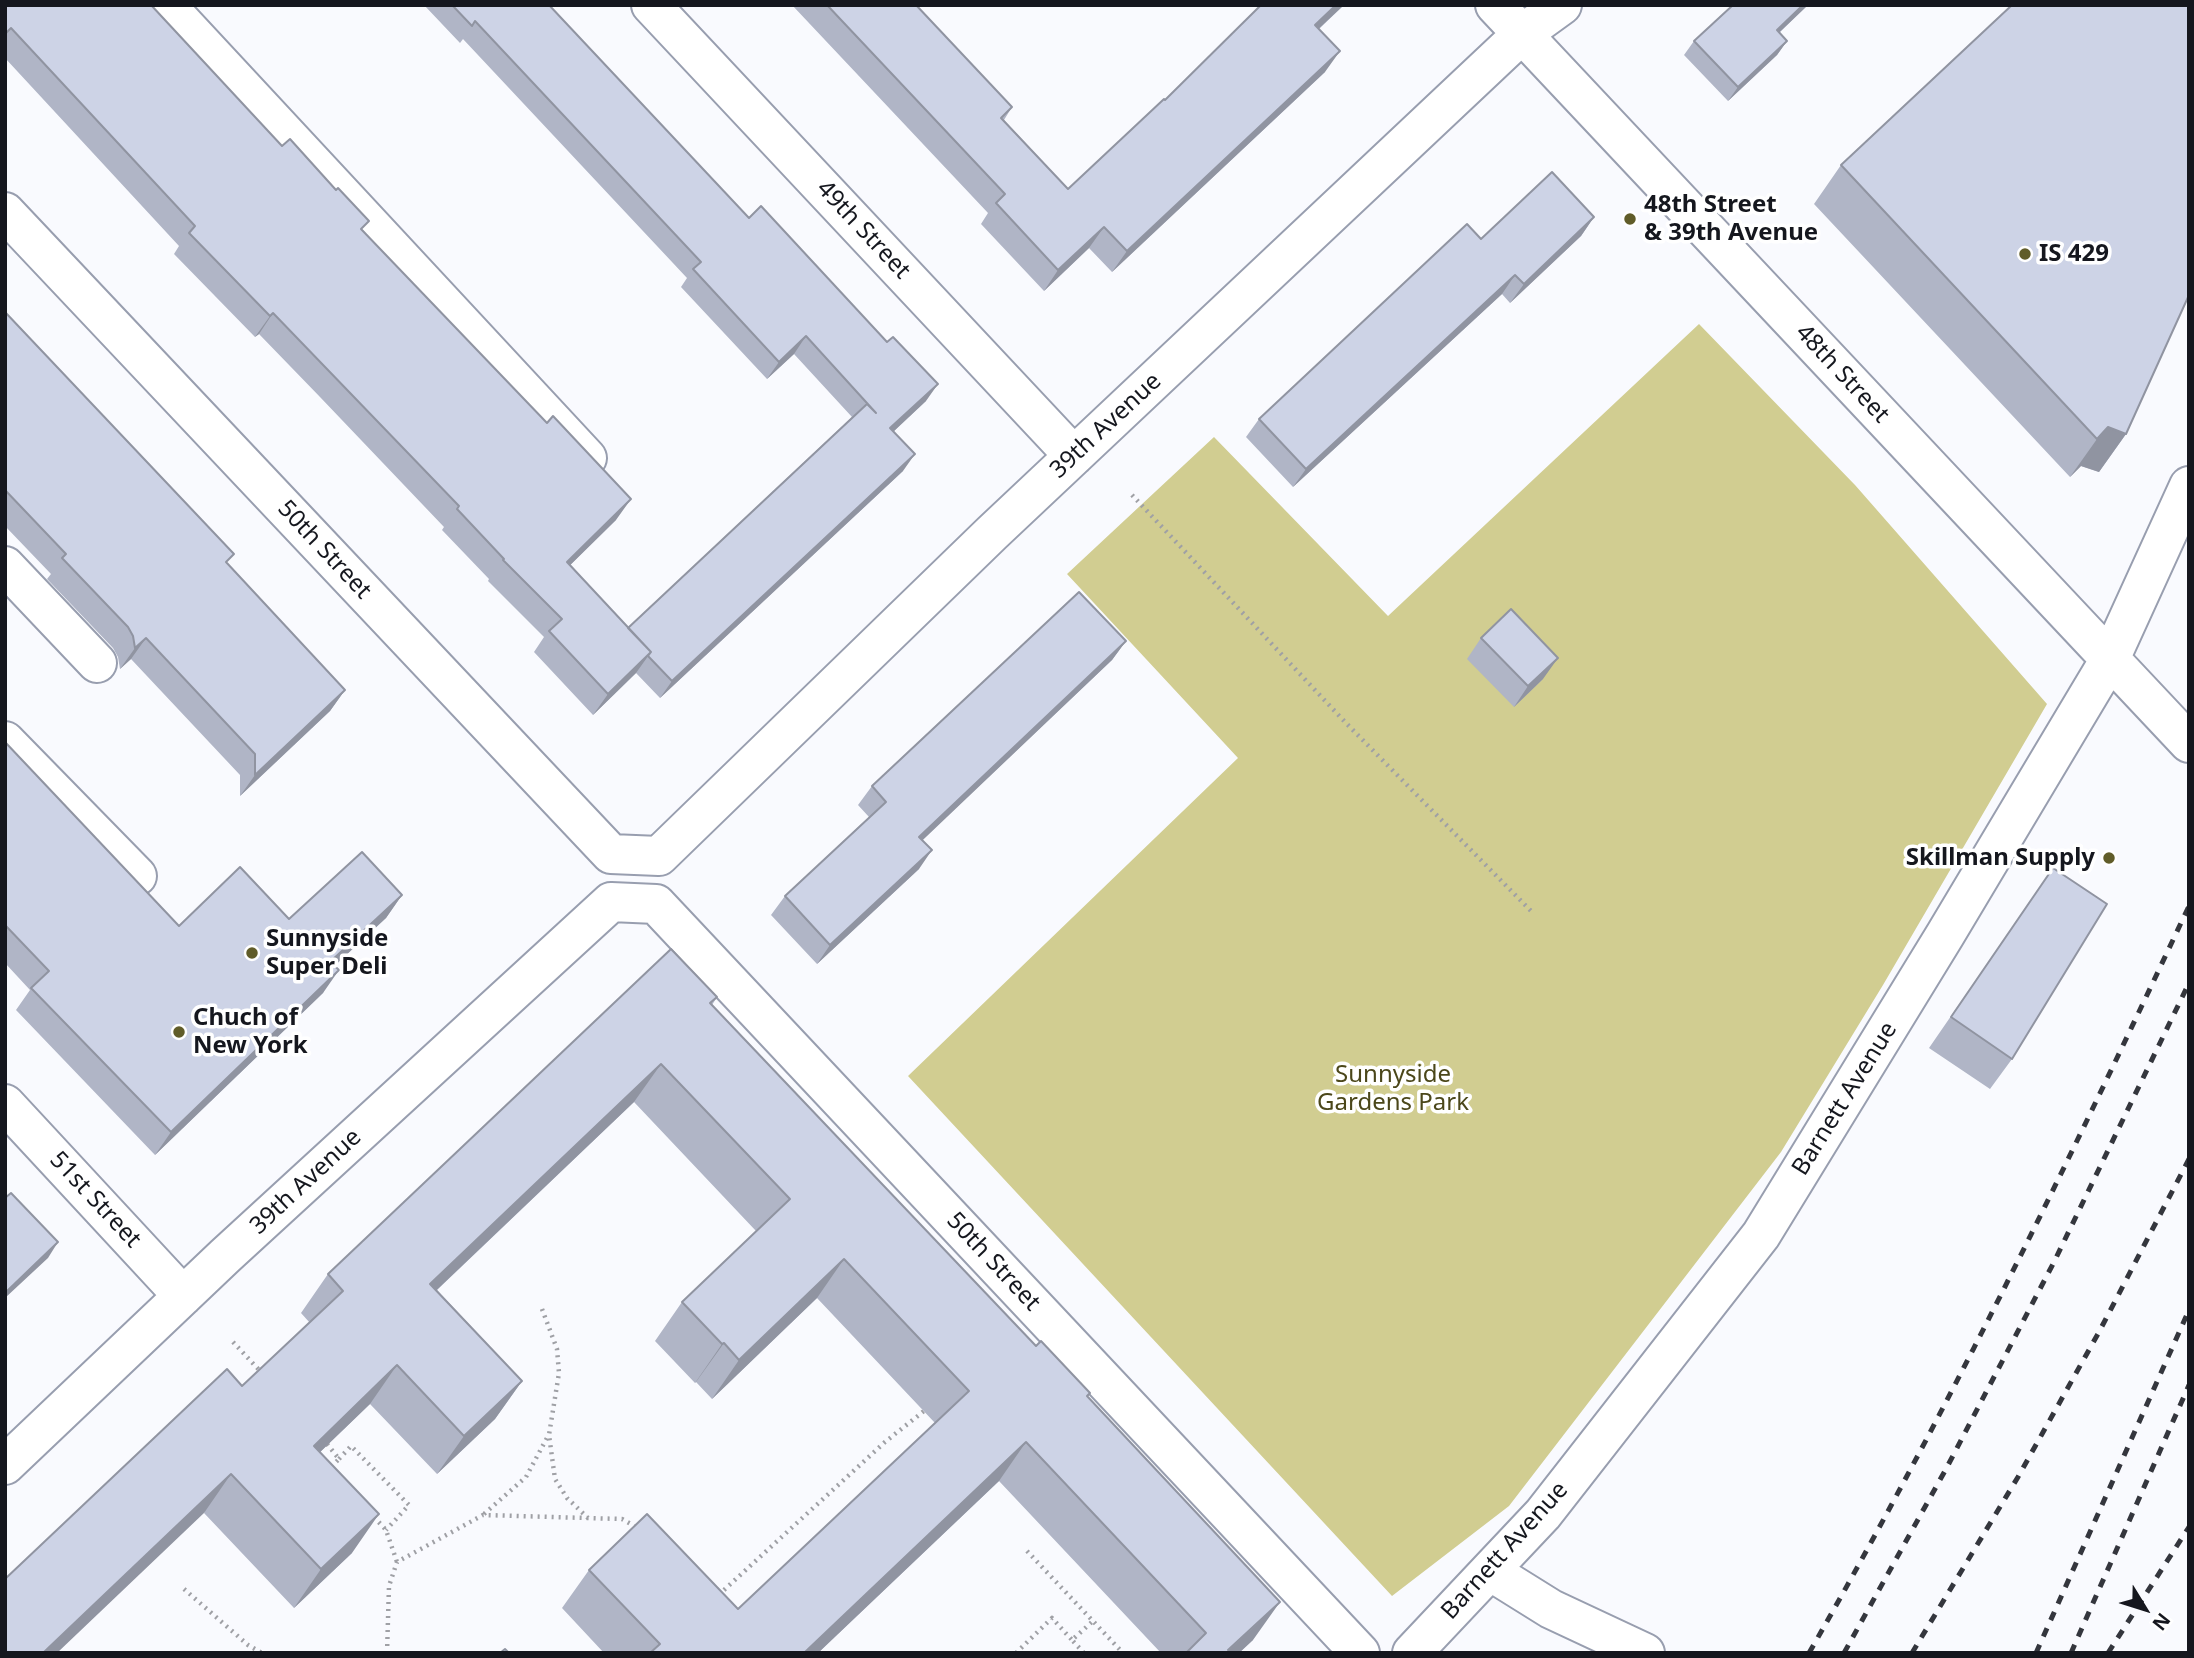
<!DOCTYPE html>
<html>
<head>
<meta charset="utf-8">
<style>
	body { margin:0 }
	#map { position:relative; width:2194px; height:1658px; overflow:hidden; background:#f9fafe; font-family:"Noto Sans",sans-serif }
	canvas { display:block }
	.frame { position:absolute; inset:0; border:7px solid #15171e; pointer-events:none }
	.north { position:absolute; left:2110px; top:1574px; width:70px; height:70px; -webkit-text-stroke:5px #fff; paint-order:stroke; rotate:128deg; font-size:19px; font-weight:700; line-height:28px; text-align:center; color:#15171e }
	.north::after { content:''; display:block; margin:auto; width:24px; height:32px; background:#15171e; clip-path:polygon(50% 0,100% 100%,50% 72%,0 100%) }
</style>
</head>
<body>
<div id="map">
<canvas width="2194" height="1658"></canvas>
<div class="frame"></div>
<div class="north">N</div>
</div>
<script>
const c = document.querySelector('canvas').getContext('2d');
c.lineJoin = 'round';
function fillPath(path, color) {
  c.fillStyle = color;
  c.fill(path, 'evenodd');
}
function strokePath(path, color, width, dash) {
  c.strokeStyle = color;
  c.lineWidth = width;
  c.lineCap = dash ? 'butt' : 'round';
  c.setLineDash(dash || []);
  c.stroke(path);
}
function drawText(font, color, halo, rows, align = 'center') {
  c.font = font + ' "Noto Sans",sans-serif';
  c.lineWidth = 7;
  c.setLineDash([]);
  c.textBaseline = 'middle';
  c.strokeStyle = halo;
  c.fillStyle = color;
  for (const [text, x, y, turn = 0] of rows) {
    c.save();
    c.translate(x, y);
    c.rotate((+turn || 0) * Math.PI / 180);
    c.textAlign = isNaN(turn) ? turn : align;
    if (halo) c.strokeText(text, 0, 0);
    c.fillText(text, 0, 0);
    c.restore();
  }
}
fillPath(new Path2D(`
	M 1699,324 L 1855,485 L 2047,704 L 1883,985 L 1781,1152 L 1509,1506 L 1392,1596 L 908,1076 L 1238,758 L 1067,574 L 1214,437 L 1388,616 Z`), '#d1cd91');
const minor = new Path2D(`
	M 166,5 L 587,458
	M 651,5 L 1074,456
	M 1495,5 L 2189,743
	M 5,212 L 611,854 L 659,856 L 992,533 L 1522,34 L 1562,5
	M 5,566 L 97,663
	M 5,741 L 137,876
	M 5,1104 L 183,1296
	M 5,1465 L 225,1256 L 611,902 L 656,904 L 1360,1653
	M 1490,1571 L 1551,1609 L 1645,1653
	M 1412,1653 L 1543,1514 L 1761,1235 L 1945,935 L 2110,659 L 2189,486`);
strokePath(minor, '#989eaf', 42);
strokePath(new Path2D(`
	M 1132,495 L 1345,722 L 1534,914
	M 542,1309 L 557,1349 L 559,1373 L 549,1435 L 555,1479 L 567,1498 L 588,1518
	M 233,1342 L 261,1372
	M 327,1444 L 339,1459 L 329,1469
	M 339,1459 L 351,1446 L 409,1505 L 386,1530
	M 484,1514 L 526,1477 L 548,1436
	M 374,1517 L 386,1530 L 397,1562
	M 1027,1551 L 1123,1653
	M 184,1589 L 248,1645 L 262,1653
	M 717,1590 L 724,1590 L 885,1442 L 924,1411
	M 387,1653 L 389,1586 L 397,1562 L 483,1515 L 622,1519 L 638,1528
	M 1016,1653 L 1052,1618 L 1072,1640
	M 1084,1653 L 1072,1640 L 1093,1621`), '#9fa0a5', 4.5, [2, 5]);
strokePath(minor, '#fff', 38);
strokePath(new Path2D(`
	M 1809,1653 C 1948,1411 2070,1159 2189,906
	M 1844,1653 L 1946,1469 L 2054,1262 L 2189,983
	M 1912,1653 L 2018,1477 L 2099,1332 L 2189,1159
	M 2036,1653 L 2189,1310
	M 2071,1653 L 2189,1385
	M 2108,1653 L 2189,1527`), '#34363d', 5, [9, 9]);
fillPath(new Path2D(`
	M 5,5 L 251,114 L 363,230 L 616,520 L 570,565 L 628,628 L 852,417 L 794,354 L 767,379 L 681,287 L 687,278 L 463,39 L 460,43 L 424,5 L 549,5 L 749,218 L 926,401 L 893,432 L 903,471 L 660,698 L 636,673 L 593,715 L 534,652 L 544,637 L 488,581 L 489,579 L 442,530 L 444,527 L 320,397 L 259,334 L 255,337 L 174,254 L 179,246 L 5,58 Z
	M 792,5 L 916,5 L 1012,107 L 1004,120 L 1068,189 L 1165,100 L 1344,5 L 1319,29 L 1325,72 L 1112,272 L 1089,248 L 1044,291 L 981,224 L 988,213 Z
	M 1731,5 L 1808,5 L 1779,33 L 1787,41 L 1777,55 L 1728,101 L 1684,55 L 1694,41 L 1732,6 Z
	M 1841,165 L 2126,434 L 2099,472 L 2081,466 L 2070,477 L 1814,204 Z
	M 1594,217 L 1581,236 L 1510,303 L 1502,294 L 1293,487 L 1246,437 L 1259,419 L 1481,239 Z
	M 5,312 L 227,564 L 345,690 L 330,711 L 240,796 L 240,775 L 131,659 L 120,669 L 118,657 L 113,648 L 47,579 L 51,574 L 5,526 Z
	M 1481,638 L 1543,679 L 1514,707 L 1467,659 Z
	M 1126,641 L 1112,660 L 922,840 L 919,869 L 817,964 L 771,915 L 785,896 L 869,817 L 858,805 L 872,786 Z
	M 5,742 L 179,926 L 289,919 L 402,895 L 386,918 L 334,966 L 323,993 L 155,1155 L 16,1010 L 30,990 L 5,963 Z
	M 2053,868 L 2012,1059 L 1990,1089 L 1929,1048 Z
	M 717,997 L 712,1005 L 1036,1346 L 1090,1393 L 1088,1397 L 1253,1640 L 1239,1653 L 1161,1653 L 999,1481 L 818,1653 L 604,1653 L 562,1608 L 589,1570 L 738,1609 L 935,1423 L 817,1298 L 712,1399 L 696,1382 L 695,1383 L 655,1341 L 682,1302 L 756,1231 L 634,1102 L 437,1290 L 522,1381 L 495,1419 L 437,1474 L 370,1404 L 320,1452 L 352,1553 L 294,1608 L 204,1513 L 242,1386 L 310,1323 L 301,1313 L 328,1274 Z`), '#b0b5c6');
fillPath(new Path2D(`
	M 1336,5 L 1344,5 L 1300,46 L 1315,25 Z
	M 1803,5 L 1808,5 L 1767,44 L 1777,30 Z
	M 1787,41 L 1777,55 L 1728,101 L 1738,87 Z
	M 1340,51 L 1325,72 L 1112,272 L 1127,251 Z
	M 1594,217 L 1581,236 L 1510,303 L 1524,284 Z
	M 1104,227 L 1089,248 L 1044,291 L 1058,270 Z
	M 1515,275 L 1502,294 L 1293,487 L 1306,469 Z
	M 273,313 L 259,334 L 255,337 L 270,316 Z
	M 806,336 L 794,354 L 767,379 L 779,362 Z
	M 938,384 L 926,401 L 878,446 L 890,428 Z
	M 2108,427 L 2126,434 L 2099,472 L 2081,466 L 2070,477 L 2097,439 Z
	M 915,454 L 903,471 L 660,698 L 672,681 Z
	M 631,499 L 616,520 L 552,583 L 567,562 Z
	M 146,638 L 131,659 L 120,669 L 135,648 Z
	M 1126,641 L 1112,660 L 906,856 L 919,837 Z
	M 651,652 L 636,673 L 593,715 L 608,694 Z
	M 1558,658 L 1543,679 L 1514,707 L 1528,686 Z
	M 345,690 L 330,711 L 240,796 L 255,775 Z
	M 932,850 L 919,869 L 817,964 L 830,945 Z
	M 402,895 L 386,918 L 315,984 L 330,962 Z
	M 339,970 L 323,993 L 155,1155 L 171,1132 Z
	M 661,1064 L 634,1102 L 403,1322 L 430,1284 Z
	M 58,1242 L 48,1258 L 5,1298 L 5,1293 Z
	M 844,1259 L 817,1298 L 712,1399 L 739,1360 Z
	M 724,1343 L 696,1382 L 695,1383 L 722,1344 Z
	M 397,1365 L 370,1404 L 287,1484 L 314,1446 Z
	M 522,1381 L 495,1419 L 437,1474 L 464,1436 Z
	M 1026,1442 L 999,1481 L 818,1653 L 804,1653 Z
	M 231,1474 L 204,1513 L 57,1653 L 43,1653 Z
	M 379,1514 L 352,1553 L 294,1608 L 321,1569 Z
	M 1280,1602 L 1253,1640 L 1239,1653 L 1226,1653 Z`), '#9094a1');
const building = new Path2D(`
	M 5,5 L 151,5 L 282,146 L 290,139 L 336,190 L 338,188 L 369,221 L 361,229 L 547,423 L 553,416 L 631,499 L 567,562 L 651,652 L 608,694 L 549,631 L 562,619 L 503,560 L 504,559 L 457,509 L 459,506 L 273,313 L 270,316 L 189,233 L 195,226 L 11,28 L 5,34 Z
	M 452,5 L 549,5 L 749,218 L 761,206 L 887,342 L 893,337 L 938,384 L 890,428 L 915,454 L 672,681 L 648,656 L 651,652 L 628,628 L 867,404 L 876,413 L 806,336 L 779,362 L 693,269 L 701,262 L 475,21 L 472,26 Z
	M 827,5 L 916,5 L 1012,107 L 1001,118 L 1068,189 L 1164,99 L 1165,100 L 1261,5 L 1336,5 L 1315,25 L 1340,51 L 1127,251 L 1104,227 L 1058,270 L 996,203 L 1005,194 Z
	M 1733,5 L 1803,5 L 1777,30 L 1787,41 L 1738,87 L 1694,41 Z
	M 2012,5 L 2189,5 L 2189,295 L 2126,434 L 2108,427 L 2097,439 L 1841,165 Z
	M 1552,172 L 1594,217 L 1524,284 L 1515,275 L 1306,469 L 1259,419 L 1467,224 L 1481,239 Z
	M 5,312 L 234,554 L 226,562 L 345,690 L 255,775 L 255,754 L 146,638 L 135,648 L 133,636 L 128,627 L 62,558 L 66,554 L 5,490 Z
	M 1079,592 L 1126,641 L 919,837 L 932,850 L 830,945 L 785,896 L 886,802 L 872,786 Z
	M 1511,609 L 1558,658 L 1528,686 L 1481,638 Z
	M 5,742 L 179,926 L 240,867 L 289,919 L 362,852 L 402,895 L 330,962 L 339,970 L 171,1132 L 31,988 L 49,971 L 5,925 Z
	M 2053,868 L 2107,904 L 2012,1059 L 1951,1017 Z
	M 671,949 L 717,997 L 710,1003 L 1036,1346 L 1041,1341 L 1090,1393 L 1087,1396 L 1280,1602 L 1228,1650 L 1230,1653 L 1186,1653 L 1206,1633 L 1026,1442 L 804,1653 L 650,1653 L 660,1644 L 589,1570 L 647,1514 L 738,1609 L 969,1391 L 844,1259 L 739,1360 L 724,1343 L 722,1344 L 682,1302 L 790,1199 L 661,1064 L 430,1284 L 522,1381 L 464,1436 L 397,1365 L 314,1446 L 379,1514 L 321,1569 L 231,1474 L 43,1653 L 5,1653 L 5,1579 L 227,1369 L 242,1386 L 343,1291 L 328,1274 Z
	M 11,1193 L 58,1242 L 5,1293 L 5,1198 Z
	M 505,1649 L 509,1653 L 500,1653 Z`);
fillPath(building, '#cdd3e6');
strokePath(building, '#9094a1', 2);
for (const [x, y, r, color] of [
	[1630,219,7,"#605c29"],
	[2025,254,7,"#605c29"],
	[2109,858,7,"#605c29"],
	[252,953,7,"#605c29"],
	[179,1032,7,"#605c29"]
]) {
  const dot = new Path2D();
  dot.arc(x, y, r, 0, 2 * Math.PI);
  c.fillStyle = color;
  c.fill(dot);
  strokePath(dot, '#fff', 2.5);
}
drawText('bold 24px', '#15171e', '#fff', [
	["48th Street",1644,205],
	["& 39th Avenue",1644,233],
	["IS 429",2039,254],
	["Skillman Supply",2095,858,"right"],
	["Sunnyside",266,939],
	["Super Deli",266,967],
	["Chuch of",193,1018],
	["New York",193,1046]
], 'left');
drawText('24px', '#15171e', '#fff', [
	["49th Street",863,230,47],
	["48th Street",1842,374,47],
	["39th Avenue",1106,426,-43],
	["50th Street",324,550,47],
	["Barnett Avenue",1845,1099,-58],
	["39th Avenue",306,1182,-43],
	["51st Street",95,1200,47],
	["50th Street",993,1262,47],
	["Barnett Avenue",1505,1551,-48]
]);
drawText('24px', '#4b471a', '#fff', [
	["Sunnyside",1393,1075],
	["Gardens Park",1393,1103]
]);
</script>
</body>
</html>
